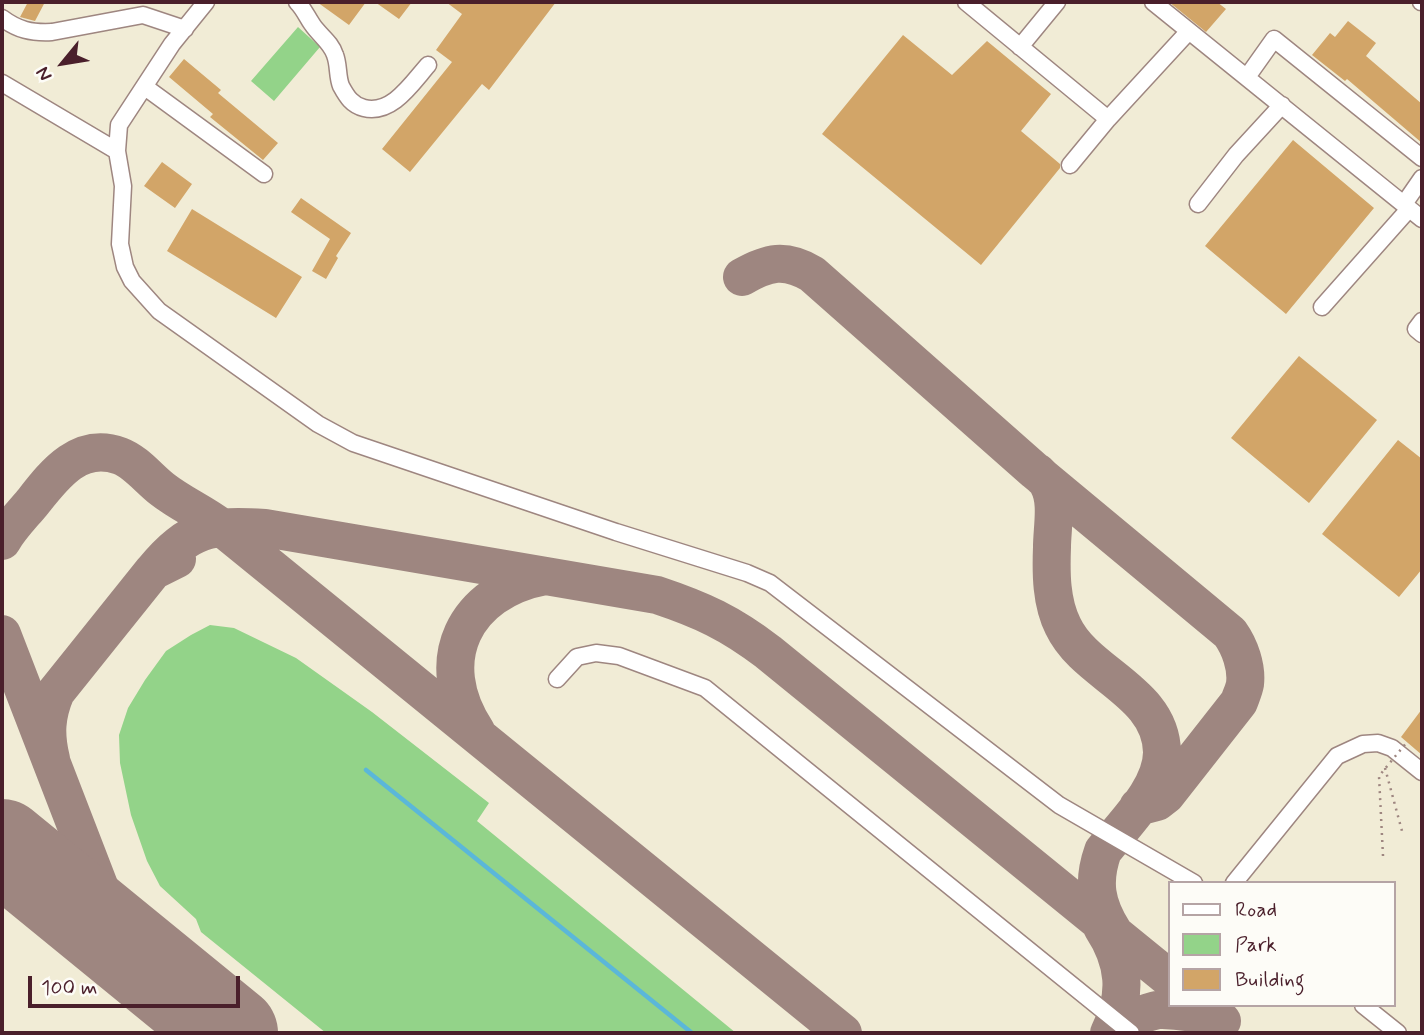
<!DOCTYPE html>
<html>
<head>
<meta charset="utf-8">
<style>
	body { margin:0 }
	#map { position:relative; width:1424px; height:1035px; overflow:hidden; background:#f1ecd6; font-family:Mynerve,sans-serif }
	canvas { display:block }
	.frame { position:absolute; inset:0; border:4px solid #4a1f2b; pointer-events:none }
	.legend { position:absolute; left:1168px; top:881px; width:228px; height:126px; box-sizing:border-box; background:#fdfcf7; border:2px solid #b5a4a5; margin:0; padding:9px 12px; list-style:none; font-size:21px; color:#4a1f2b }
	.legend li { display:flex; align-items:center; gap:14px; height:35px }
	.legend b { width:35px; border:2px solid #b5a4a5 }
	.north { position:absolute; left:28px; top:28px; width:70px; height:70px; -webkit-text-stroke:5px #fdfcf7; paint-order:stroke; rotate:240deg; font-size:19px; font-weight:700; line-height:28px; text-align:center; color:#4a1f2b }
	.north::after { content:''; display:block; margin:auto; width:24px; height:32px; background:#4a1f2b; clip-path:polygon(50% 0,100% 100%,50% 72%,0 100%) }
	.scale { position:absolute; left:28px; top:976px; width:212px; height:32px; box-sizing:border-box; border:4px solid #4a1f2b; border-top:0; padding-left:9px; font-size:21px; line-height:24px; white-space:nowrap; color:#4a1f2b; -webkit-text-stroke:5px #fdfcf7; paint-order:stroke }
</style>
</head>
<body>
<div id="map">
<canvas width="1424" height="1035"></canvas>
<div class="frame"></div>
<ul class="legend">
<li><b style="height:9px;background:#fff"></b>Road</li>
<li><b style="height:19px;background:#93d389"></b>Park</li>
<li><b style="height:19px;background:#d2a568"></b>Building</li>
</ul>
<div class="north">N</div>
<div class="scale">100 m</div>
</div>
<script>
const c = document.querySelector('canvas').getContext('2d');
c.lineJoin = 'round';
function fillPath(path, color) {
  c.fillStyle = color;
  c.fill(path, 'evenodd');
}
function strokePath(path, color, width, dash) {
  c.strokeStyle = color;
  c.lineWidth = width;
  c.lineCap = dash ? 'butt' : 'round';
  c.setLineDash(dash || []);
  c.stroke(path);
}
fillPath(new Path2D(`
	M 298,27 L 320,47 L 274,101 L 251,81 Z
	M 210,625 L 234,628 L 296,658 L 372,712 L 489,803 L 477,821 L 736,1033 L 326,1033 L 201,932 L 196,919 L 160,886 L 147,861 L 131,815 L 120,763 L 119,735 L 128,708 L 145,680 L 166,651 L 191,635 Z`), '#93d389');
strokePath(new Path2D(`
	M 366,770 L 692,1033`), '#5bb7d9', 4.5);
strokePath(new Path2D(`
	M 742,277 C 768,262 785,258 812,274 L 1035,471 L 1230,633 C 1240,647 1247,667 1245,684 C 1244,690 1241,696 1239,702 L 1166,795 L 1157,802 L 1138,807
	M 1037,472 C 1040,475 1046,480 1048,484 C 1058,501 1052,528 1052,547 C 1051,573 1051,602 1063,626 C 1086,675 1161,691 1162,752 C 1162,789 1124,824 1103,851 C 1092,882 1096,904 1113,931
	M 2,541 C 10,527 22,515 32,503 C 54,475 79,441 120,456 C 136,462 149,479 162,489 C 181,504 203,513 221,527 L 843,1033
	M 153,571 C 189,527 211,525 265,528 L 657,595 C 702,610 730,623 768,652 L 1170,979
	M 2,634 L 122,945
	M 476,731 C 430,661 464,591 545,576
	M 51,759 C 45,734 46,716 56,692 L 153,571 L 177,559
	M 1102,927 C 1125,962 1128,995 1109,1033
	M 1163,1010 C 1184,1011 1202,1013 1222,1021
	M 1111,1033 C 1136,1013 1158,1008 1189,1005`), '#9e8680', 38);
strokePath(new Path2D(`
	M 2,846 L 231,1033`), '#9e8680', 94);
fillPath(new Path2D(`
	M 28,2 L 45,2 L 35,21 L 20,17 Z
	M 317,2 L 366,2 L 349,25 Z
	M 375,2 L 412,2 L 399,19 Z
	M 446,2 L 556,2 L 489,90 L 482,84 L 410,172 L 382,149 L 452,62 L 436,50 L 462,14 Z
	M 1169,2 L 1217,2 L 1226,9 L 1206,32 Z
	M 1348,21 L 1376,43 L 1366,56 L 1422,104 L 1422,143 L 1347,79 L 1345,81 L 1312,55 L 1330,33 L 1335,37 Z
	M 903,35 L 952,75 L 987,41 L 1051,94 L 1021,131 L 1060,164 L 1060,168 L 981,265 L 822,134 Z
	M 184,59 L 221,90 L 218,93 L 278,143 L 263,160 L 210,117 L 213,114 L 169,77 Z
	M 1293,140 L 1374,208 L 1286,314 L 1205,246 Z
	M 162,162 L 192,184 L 175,208 L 144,186 Z
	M 301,198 L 351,233 L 336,256 L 338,258 L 326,279 L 312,271 L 330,239 L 291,212 Z
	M 192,209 L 302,277 L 276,318 L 167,251 Z
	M 1299,356 L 1377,420 L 1309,503 L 1231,438 Z
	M 1398,440 L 1422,459 L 1422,569 L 1399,597 L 1322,534 Z
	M 1422,709 L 1422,755 L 1401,737 Z`), '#d2a568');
const minor = new Path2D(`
	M 206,2 L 172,44 L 119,125 L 117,151 L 123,186 L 120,244 L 125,267 L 132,281 L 159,311 L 318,424 L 353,443 L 616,532 L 747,573 L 770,583 L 1059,805 L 1194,883
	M 297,2 C 304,9 307,17 312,24 C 319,35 331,42 335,55 C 339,65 337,76 341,86 C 347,97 352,105 364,108 C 392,115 412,83 428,65
	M 966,2 L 1108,119
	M 1153,2 L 1422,219
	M 1421,2 L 1422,2
	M 2,18 C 18,30 31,33 52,32 L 143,15 L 185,29
	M 1020,47 L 1057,2
	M 1247,77 L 1274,39 L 1422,158
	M 2,83 L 117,151
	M 145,87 L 264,174
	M 1070,165 L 1108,119 L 1189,31
	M 1198,204 L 1236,155 L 1282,105
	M 1404,204 L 1422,178
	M 1322,307 L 1409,209
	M 1422,321 L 1416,329 L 1422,334
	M 557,679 L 577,657 L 596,653 L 619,656 L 705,688 L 1131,1033
	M 1234,883 L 1337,756 L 1363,744 L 1378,743 L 1392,748 L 1422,772
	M 1363,1005 L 1398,1033`);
strokePath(minor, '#9e8680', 19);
strokePath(new Path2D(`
	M 1385,768 L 1402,831`), '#9e8680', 2.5, [2, 5]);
strokePath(minor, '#fff', 16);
strokePath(new Path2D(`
	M 1383,856 L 1379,776 L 1407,742`), '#9e8680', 2.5, [2, 5]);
</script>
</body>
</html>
